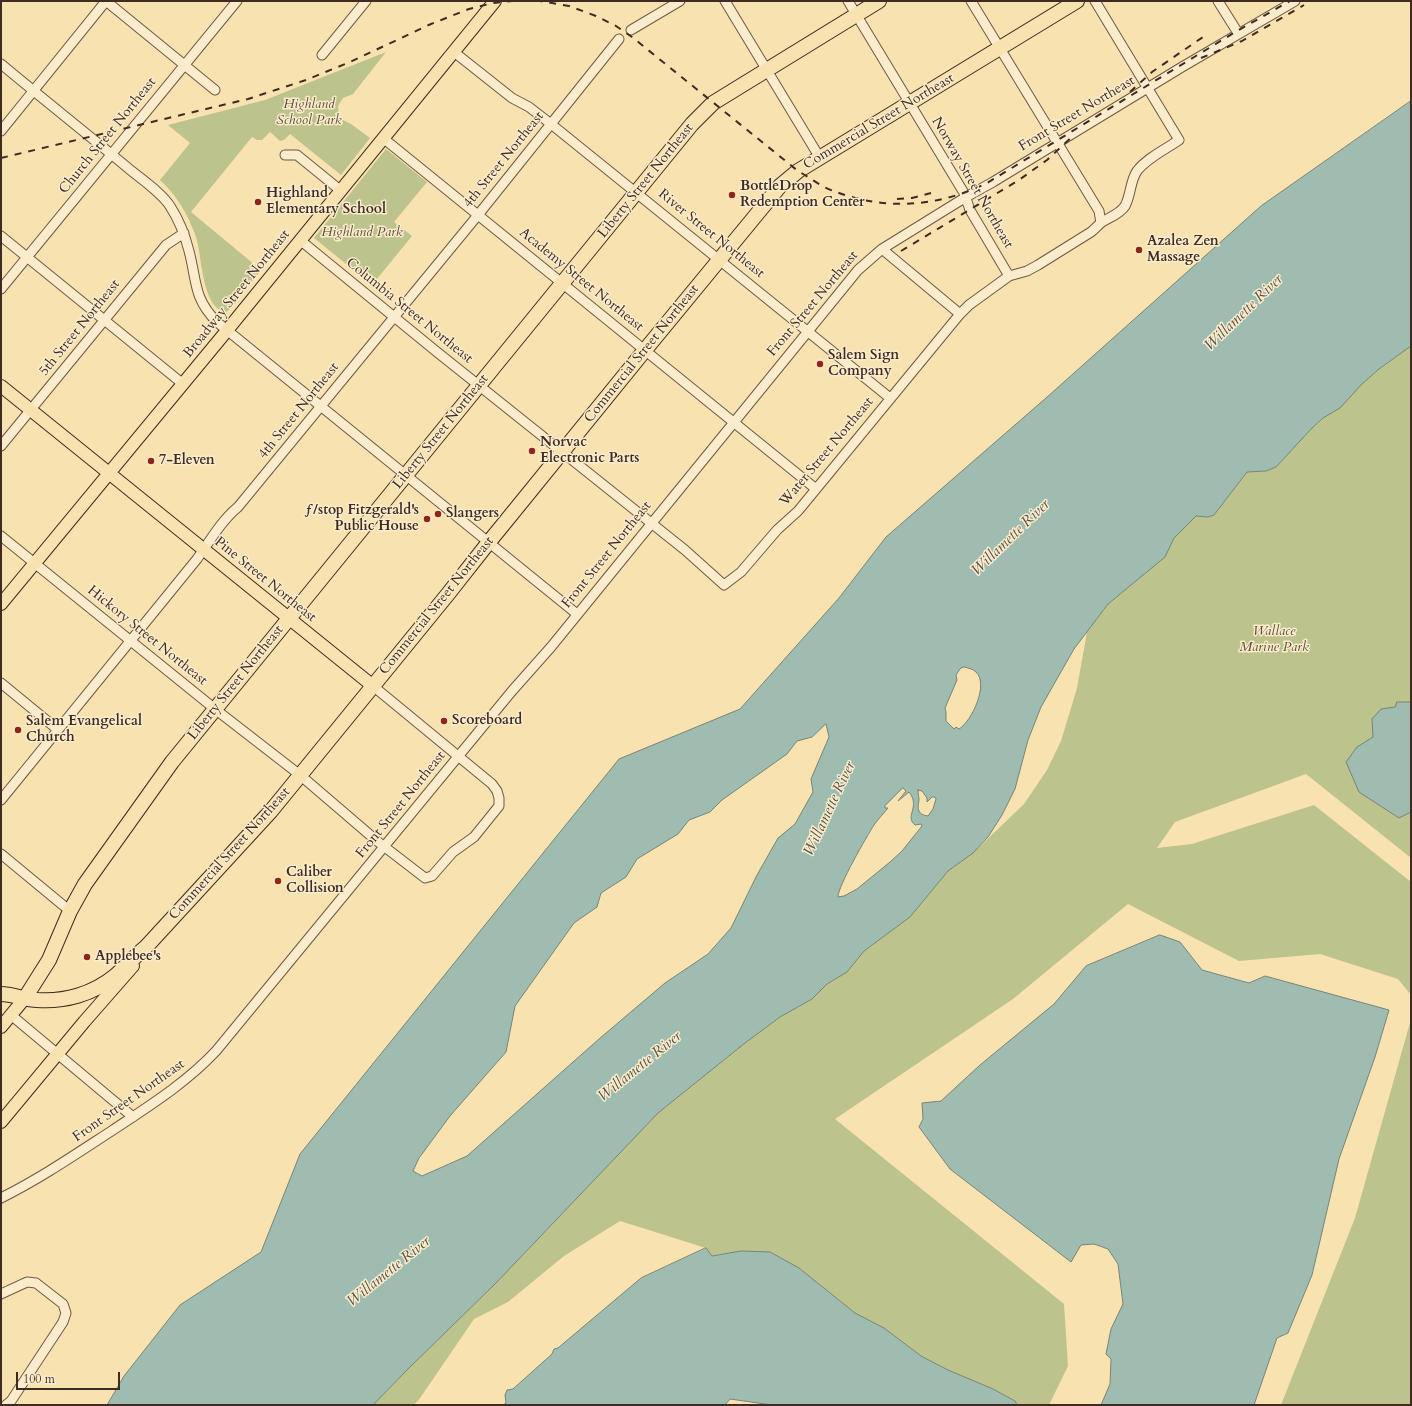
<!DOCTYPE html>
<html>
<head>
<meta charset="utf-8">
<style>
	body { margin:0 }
	#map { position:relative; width:1412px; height:1406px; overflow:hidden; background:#f8e2b0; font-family:Cardo,serif }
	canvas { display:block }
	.frame { position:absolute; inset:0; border:2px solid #3f2b23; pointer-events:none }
	.scale { position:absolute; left:16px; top:1372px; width:104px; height:18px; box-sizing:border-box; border:2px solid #3f2b23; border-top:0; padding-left:5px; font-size:12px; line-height:14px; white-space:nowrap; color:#3f2b23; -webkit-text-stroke:3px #faeccc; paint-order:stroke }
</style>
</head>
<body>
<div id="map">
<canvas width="1412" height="1406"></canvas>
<div class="frame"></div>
<div class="scale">100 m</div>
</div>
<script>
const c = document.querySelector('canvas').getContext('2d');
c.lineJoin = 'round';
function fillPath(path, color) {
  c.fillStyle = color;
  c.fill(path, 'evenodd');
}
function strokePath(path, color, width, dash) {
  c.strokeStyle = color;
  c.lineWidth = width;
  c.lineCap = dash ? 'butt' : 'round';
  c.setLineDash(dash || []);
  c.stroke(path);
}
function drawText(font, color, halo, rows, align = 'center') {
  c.font = font + ' Cardo,serif';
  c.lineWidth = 3;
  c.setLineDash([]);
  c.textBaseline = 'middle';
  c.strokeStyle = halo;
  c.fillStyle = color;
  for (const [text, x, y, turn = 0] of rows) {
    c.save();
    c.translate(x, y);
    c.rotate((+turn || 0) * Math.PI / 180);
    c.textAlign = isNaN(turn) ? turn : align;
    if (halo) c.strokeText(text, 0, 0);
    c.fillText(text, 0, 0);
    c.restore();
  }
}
fillPath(new Path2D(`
	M 386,52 L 353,94 L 343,98 L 338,106 L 339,116 L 343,120 L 351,124 L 370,138 L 341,175 L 290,134 L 284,140 L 280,141 L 270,132 L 262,140 L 257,140 L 252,137 L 191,212 L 261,270 L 229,310 L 226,312 C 205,310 202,267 199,251 C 198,243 196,235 192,227 C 185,209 174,193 160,180 L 190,143 L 168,125 L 265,100 Z
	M 386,149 L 427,182 L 394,222 L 412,236 L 372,285 L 314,238 Z
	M 1411,346 L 1411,858 L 1306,774 L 1175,822 L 1157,848 L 1192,844 L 1314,805 L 1411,882 L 1411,995 L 1398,979 L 1320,954 L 1239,961 L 1128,904 L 1013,999 L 835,1119 L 1064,1304 L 1068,1366 L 1049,1405 L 1017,1405 L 1015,1401 L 993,1389 L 948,1370 L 921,1356 L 884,1328 L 855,1313 L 799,1268 L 770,1252 L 721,1254 L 712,1256 L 706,1248 L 620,1221 L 564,1256 L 508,1302 L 474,1319 L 418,1401 L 413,1405 L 373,1405 L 408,1369 L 496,1283 L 658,1113 L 745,1043 L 780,1017 L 812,999 L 827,984 L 847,972 L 864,951 L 910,917 L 948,871 L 973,853 L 1024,804 L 1047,770 L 1061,741 L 1077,688 L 1087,632 L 1108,604 L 1164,557 L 1174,538 L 1196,516 L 1208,517 L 1214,515 L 1247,472 L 1266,471 L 1276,467 L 1312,428 L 1379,369 Z
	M 1411,1019 L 1411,1405 L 1281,1405 L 1355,1218 Z`), '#bdc38c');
const water = new Path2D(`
	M 1411,101 L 1411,346 L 1379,369 L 1362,384 L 1340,408 L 1323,418 L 1312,428 L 1276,467 L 1266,471 L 1247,472 L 1214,515 L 1208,517 L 1196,516 L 1174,538 L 1165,557 L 1108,604 L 1074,649 L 1041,707 L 1028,740 L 1015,789 L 1002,815 L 988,837 L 973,853 L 948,871 L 910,917 L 864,951 L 847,972 L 827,984 L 812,999 L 780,1017 L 745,1043 L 658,1113 L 496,1283 L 408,1369 L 373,1405 L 107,1405 L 124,1376 L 180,1305 L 261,1252 L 300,1154 L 619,759 L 740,709 L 839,598 L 886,537 L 1046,398 L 1261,206 ZM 964,667 C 968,668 973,669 976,672 C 989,684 972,721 959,729 L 956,727 L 954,729 L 946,721 L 946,712 L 945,708 L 957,680 L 956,675 L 960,669 ZM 826,724 L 829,737 L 811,779 L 813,792 L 795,824 L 778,838 L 757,875 L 731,928 L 708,954 L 665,983 L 599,1039 L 467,1156 L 422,1176 L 413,1171 L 419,1158 L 450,1116 L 506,1052 L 515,1006 L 574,923 L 597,907 L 601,893 L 626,877 L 637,859 L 678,834 L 689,820 L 710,812 L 722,800 L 787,754 L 797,741 L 812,737 ZM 903,788 L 906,791 L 898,801 L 909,792 C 921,807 904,816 915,825 L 921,824 L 922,826 L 902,851 L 890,862 L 857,889 L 844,896 L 838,897 C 838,886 867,836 874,825 C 879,818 884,813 888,808 L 885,808 L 885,806 ZM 918,790 L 922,791 L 927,798 L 927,802 L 932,797 L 935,797 L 936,799 L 933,809 L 928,816 C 918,815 917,809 919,800 C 919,797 918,794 918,790 Z
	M 1397,702 L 1411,702 L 1411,812 L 1399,818 L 1359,792 L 1346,762 L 1357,747 L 1373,737 L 1372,719 L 1381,709 L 1395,707 Z
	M 1160,935 L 1180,942 L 1202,970 L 1249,983 L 1265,976 L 1389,1010 L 1375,1057 L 1339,1159 L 1312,1275 L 1288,1333 L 1277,1338 L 1254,1405 L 1101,1405 L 1110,1384 L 1111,1359 L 1106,1354 L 1111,1329 L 1123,1304 L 1118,1264 L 1108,1249 L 1094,1244 L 1081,1245 L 1071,1262 L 950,1169 L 919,1127 L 923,1119 L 922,1103 L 941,1101 L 980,1065 L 1054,1004 L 1086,966 Z
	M 706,1248 L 712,1256 L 741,1251 L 770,1252 L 799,1268 L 855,1313 L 884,1328 L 921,1356 L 948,1370 L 993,1389 L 1015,1401 L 1017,1405 L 772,1405 L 730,1399 L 725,1405 L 503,1405 L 506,1403 L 505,1395 L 507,1390 L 513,1389 L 552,1354 L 554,1349 L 558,1348 L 641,1278 Z`);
fillPath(water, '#9ebdb0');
strokePath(water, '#788378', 1);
const minor = new Path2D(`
	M 106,1 L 215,90
	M 725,1 L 820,158
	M 848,1 L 964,193 L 970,210 L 1009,276
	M 971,1 L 1099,211 L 1101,223
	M 1218,1 L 1238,33
	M 631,30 L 680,1
	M 454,52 L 512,98 L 529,107 L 551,124 L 890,398
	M 322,55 L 366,1
	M 1,64 C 43,99 86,133 128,168 C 141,179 161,192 170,206 C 179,220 185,235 189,251 C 197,281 193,298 217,322 L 577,614
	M 1,131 L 106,1
	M 383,138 L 816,489
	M 285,155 L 297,155 L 340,190
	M 1,236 L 183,384
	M 300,240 L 437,352 L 685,550 L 724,585 L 741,572 L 777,530 L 798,511 L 960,314 L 969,305 L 1009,276 L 1027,271 L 1038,265 L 1091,232 C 1095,229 1098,225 1102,222 C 1110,217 1120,214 1125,206 C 1131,195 1130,181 1137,171 C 1147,158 1166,149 1179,140 L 1095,1
	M 882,249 L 960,314
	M 1,289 L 237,1
	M 1,446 L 166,245 L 184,233
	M 1,536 L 215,709 L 300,775 L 377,841 L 425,878 L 432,876 L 453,852 L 474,837 L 499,806 L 499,798 L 497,791 L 492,784 L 373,686
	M 1,683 L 57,729
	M 1,800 L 197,559 C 210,541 221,521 238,507 L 478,215 L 619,39
	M 1,854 L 70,911
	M 11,1015 L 133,1117
	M 1,1198 C 41,1178 76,1154 113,1130 C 149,1106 186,1083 216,1051 L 512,691 L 551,647 L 858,270 L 882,249 L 966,197 L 993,182 L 1182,67 L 1295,1
	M 1,1294 L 27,1282 L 36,1283 L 63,1304 L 66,1313 L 63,1322 L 11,1401 L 6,1405`);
const major = new Path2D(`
	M 1,386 L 373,686
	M 1,604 L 220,339 L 495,1
	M 1,1027 L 25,998
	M 1,1122 L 84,1022 L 133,966`);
const highway = new Path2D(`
	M 1,994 C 13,994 25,1000 37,1000 C 65,1002 93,994 115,976 C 125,967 135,956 146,947 L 271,811 L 448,594 L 489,542 L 645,350 L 780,186 L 798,171 L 1077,1
	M 25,998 L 49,960 L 70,911 L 85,884 L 172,762 L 692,124 L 713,103 L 879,1`);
strokePath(minor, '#6d5946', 11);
strokePath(major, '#3f2b23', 14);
strokePath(highway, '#3f2b23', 16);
strokePath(minor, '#faeccc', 9);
strokePath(major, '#f8e2b0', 12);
strokePath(highway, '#f8e2b0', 14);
strokePath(new Path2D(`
	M 1201,58 L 1242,41 L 1304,5
	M 1130,92 L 1152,72 L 1203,37
	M 1,158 L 248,99 L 306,80 L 350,62 L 431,24 L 469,9 L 493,3 L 512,1 L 540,1 L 569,6 L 596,16 L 616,26 L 632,37 L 798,171 C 807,176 815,182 824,187 C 878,211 934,209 987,183 L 1237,31 L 1290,1
	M 897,199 L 912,198 L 931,193
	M 901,251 L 1019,180 L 1047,160 L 1074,135`), '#3f2b23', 2, [7, 7]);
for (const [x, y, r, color] of [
	[732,195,4,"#8f2418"],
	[258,202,4,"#8f2418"],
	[1139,250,4,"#8f2418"],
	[820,364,4,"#8f2418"],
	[532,451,4,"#8f2418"],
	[151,461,4,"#8f2418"],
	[438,514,4,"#8f2418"],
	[427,519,4,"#8f2418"],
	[444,721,4,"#8f2418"],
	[18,730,4,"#8f2418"],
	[278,881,4,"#8f2418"],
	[87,957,4,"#8f2418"]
]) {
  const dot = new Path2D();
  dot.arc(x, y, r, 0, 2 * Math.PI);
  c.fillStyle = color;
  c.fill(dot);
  strokePath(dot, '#faeccc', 1.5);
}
drawText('italic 14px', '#5e513d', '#faeccc', [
	["Highland",309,105],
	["School Park",309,121],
	["Highland Park",362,233],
	["Wallace",1274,632],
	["Marine Park",1274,648]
]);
drawText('14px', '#3f2b23', '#faeccc', [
	["Front Street Northeast",1077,114,-31],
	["Commercial Street Northeast",879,122,-31],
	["Church Street Northeast",108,136,-51],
	["4th Street Northeast",504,160,-51],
	["Liberty Street Northeast",646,181,-51],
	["Norway Street Northeast",972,183,60],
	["River Street Northeast",711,234,39],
	["Academy Street Northeast",581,280,39],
	["Broadway Street Northeast",237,294,-51],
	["Front Street Northeast",813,304,-50],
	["Columbia Street Northeast",409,311,39],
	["5th Street Northeast",80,328,-51],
	["Commercial Street Northeast",642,354,-51],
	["4th Street Northeast",299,411,-51],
	["Liberty Street Northeast",441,432,-51],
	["Water Street Northeast",827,452,-50],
	["Front Street Northeast",607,555,-51],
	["Pine Street Northeast",265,580,39],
	["Commercial Street Northeast",437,606,-51],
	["Hickory Street Northeast",147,636,39],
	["Liberty Street Northeast",236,683,-51],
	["Front Street Northeast",401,805,-51],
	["Commercial Street Northeast",230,854,-48],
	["Front Street Northeast",129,1101,-35]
]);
drawText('bold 14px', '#3f2b23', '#faeccc', [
	["BottleDrop",740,187],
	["Redemption Center",740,203],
	["Highland",266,194],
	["Elementary School",266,210],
	["Azalea Zen",1147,242],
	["Massage",1147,258],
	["Salem Sign",828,356],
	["Company",828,372],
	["Norvac",540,443],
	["Electronic Parts",540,459],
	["7-Eleven",159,461],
	["ƒ/stop Fitzgerald's",419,511,"right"],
	["Public House",419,527,"right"],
	["Slangers",446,514],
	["Scoreboard",452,721],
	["Salem Evangelical",26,722],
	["Church",26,738],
	["Caliber",286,873],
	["Collision",286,889],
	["Applebee's",95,957]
], 'left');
drawText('italic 15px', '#575046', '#faeccc', [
	["Willamette River",1244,313,-44],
	["Willamette River",1011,538,-44],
	["Willamette River",830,809,-65],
	["Willamette River",640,1067,-39],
	["Willamette River",389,1272,-39]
]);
</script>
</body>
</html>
